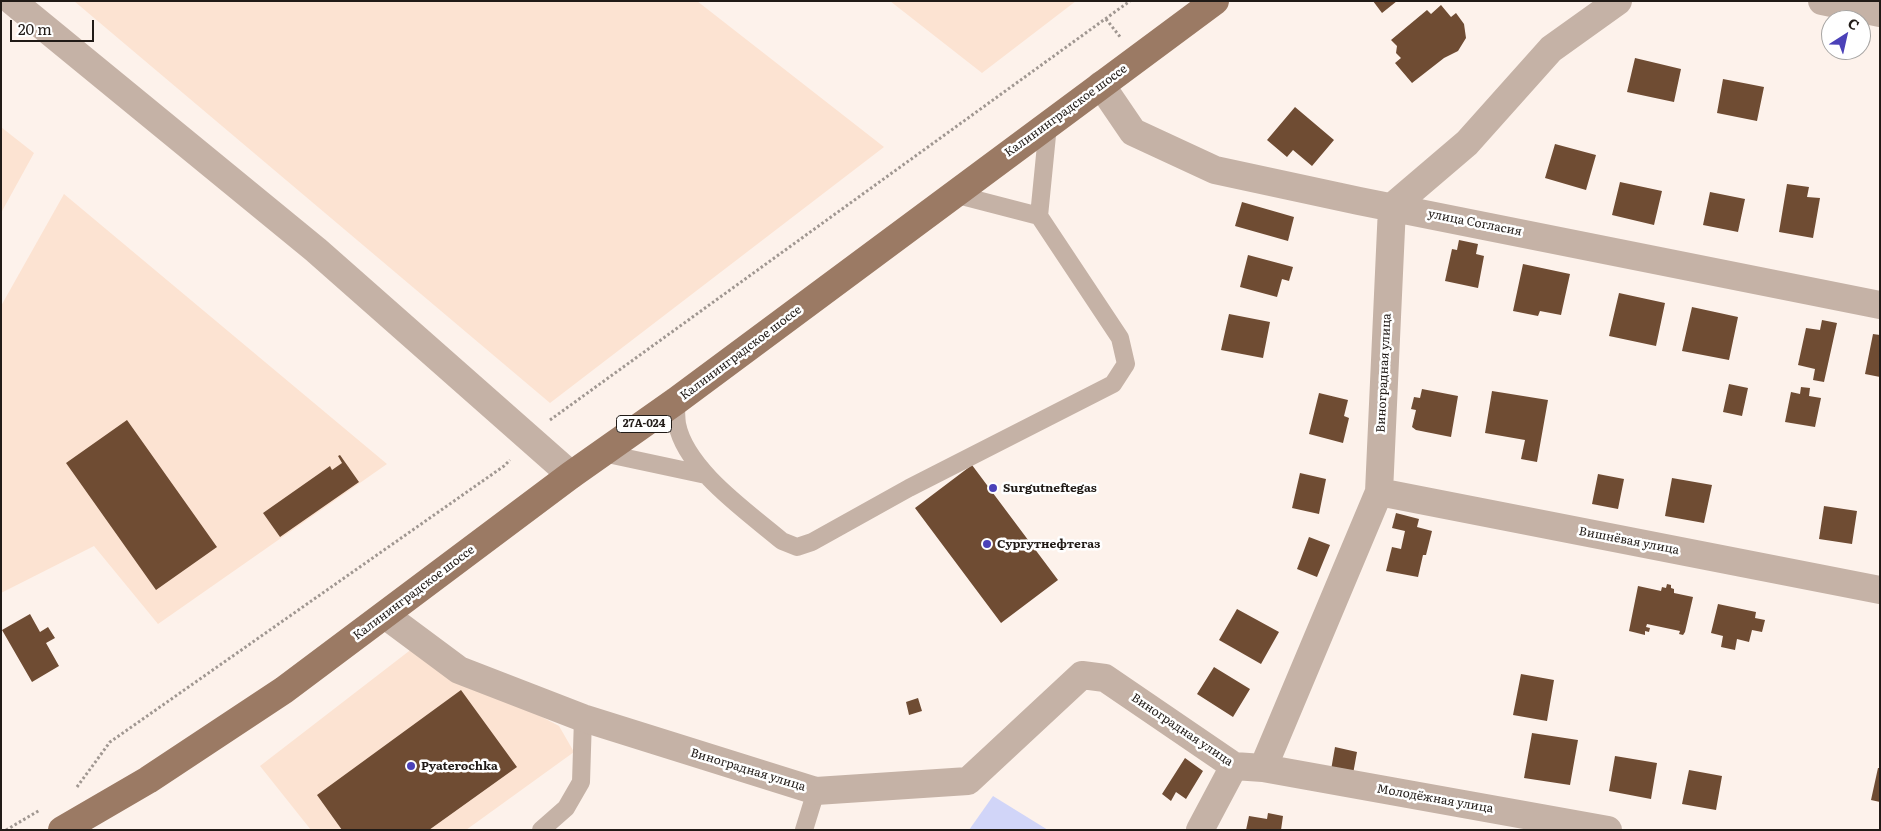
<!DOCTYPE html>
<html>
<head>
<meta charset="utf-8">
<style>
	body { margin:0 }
	#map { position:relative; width:1881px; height:831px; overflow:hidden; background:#fdf2eb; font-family:Literata,serif }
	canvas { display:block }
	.frame { position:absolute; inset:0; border:2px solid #211b17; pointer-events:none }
	.north { position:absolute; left:1821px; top:10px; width:50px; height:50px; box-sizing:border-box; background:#fff; border:1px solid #a6a4a2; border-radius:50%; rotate:35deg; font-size:14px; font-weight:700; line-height:20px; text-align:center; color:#211b17 }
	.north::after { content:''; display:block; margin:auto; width:18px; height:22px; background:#4b41b8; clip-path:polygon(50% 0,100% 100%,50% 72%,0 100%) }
	.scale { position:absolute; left:10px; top:20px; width:84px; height:22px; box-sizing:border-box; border:2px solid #211b17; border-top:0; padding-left:6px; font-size:15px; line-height:18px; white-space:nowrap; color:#211b17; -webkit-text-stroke:4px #fff; paint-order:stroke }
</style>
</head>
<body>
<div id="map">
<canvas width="1881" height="831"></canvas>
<div class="frame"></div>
<div class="north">С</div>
<div class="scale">20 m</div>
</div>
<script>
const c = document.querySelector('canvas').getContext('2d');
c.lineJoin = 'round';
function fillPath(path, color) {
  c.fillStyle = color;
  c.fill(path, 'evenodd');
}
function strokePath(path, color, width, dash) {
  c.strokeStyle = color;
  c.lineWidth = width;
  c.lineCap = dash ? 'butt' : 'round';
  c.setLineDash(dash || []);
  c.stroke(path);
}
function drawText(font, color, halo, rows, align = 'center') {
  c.font = font + ' Literata,serif';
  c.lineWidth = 5;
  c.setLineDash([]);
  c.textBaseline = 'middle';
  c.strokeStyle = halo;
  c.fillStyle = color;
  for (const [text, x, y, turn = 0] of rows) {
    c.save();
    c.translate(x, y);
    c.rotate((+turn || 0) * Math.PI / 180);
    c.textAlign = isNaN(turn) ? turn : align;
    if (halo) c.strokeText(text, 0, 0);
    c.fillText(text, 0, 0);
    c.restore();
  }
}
fillPath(new Path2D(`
	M 74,1 L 697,1 L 884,147 L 550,403 Z
	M 890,1 L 1076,1 L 982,73 Z
	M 1,127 L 34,153 L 1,213 Z
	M 64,194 L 387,464 L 158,624 L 94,546 L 1,593 L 1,306 Z
	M 413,648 L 559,726 L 574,752 L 466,830 L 311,830 L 260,766 Z`), '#fce3d2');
fillPath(new Path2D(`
	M 993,796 L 1048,830 L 969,830 Z`), '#d1d5f8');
fillPath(new Path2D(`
	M 1373,1 L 1397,1 L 1382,13 Z
	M 1441,5 L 1451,17 L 1456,13 L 1464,24 L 1466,38 L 1458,51 L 1444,58 L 1412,83 L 1395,63 L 1401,58 L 1396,53 L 1397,46 L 1391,40 L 1427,10 L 1431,14 Z
	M 1635,58 L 1681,69 L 1674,102 L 1627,92 Z
	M 1723,79 L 1764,87 L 1757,121 L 1717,113 Z
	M 1295,107 L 1334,140 L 1312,166 L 1293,150 L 1287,157 L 1267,140 Z
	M 1555,144 L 1596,155 L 1586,190 L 1545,178 Z
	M 1620,182 L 1662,191 L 1654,225 L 1612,215 Z
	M 1787,184 L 1809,187 L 1807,197 L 1820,198 L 1813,238 L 1779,232 Z
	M 1710,192 L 1745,199 L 1738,232 L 1703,225 Z
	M 1242,202 L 1294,217 L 1288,241 L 1235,226 Z
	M 1459,240 L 1478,244 L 1476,254 L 1484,256 L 1478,288 L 1445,281 L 1452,249 L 1457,250 Z
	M 1248,255 L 1293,267 L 1289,281 L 1282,279 L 1277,297 L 1240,287 Z
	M 1523,264 L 1570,274 L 1561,315 L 1540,311 L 1538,316 L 1513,311 Z
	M 1619,293 L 1665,303 L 1656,346 L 1609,336 Z
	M 1692,307 L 1738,317 L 1729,360 L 1682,351 Z
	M 1229,314 L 1270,322 L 1263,358 L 1221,350 Z
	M 1822,320 L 1837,323 L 1824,382 L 1813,380 L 1815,369 L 1798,365 L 1806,328 L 1820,330 Z
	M 1873,334 L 1880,335 L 1880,377 L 1865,374 Z
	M 1729,384 L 1748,388 L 1742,416 L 1723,412 Z
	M 1801,387 L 1810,388 L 1809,396 L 1821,398 L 1815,427 L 1785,422 L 1791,392 L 1800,394 Z
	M 1422,389 L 1458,396 L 1451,437 L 1416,430 L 1412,427 L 1416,410 L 1411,409 L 1414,397 L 1420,398 Z
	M 1492,391 L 1548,400 L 1537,462 L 1521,459 L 1525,440 L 1485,433 Z
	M 1319,393 L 1348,400 L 1344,416 L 1349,418 L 1343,443 L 1309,434 Z
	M 127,420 L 217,547 L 156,590 L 66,463 Z
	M 340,455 L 359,482 L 280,537 L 263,513 L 330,466 L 332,470 L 342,463 L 338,456 Z
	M 972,465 L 1058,580 L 1001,623 L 915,508 Z
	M 1300,473 L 1326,479 L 1319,514 L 1292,508 Z
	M 1598,474 L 1624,479 L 1618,509 L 1592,504 Z
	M 1672,478 L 1712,485 L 1704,523 L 1665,516 Z
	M 1824,506 L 1857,511 L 1852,544 L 1819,539 Z
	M 1396,513 L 1419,519 L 1417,527 L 1432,531 L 1426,555 L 1423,555 L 1418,577 L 1386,571 L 1392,547 L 1401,549 L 1405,531 L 1392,528 Z
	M 1309,537 L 1330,545 L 1317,577 L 1297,569 Z
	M 1667,584 L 1671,585 L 1671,588 L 1674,589 L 1674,593 L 1693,597 L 1685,632 L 1683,635 L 1679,634 L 1680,631 L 1647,624 L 1646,627 L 1650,628 L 1649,632 L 1645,631 L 1645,635 L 1629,631 L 1638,586 L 1661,591 L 1662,587 L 1666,588 Z
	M 1718,604 L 1756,612 L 1755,618 L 1765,620 L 1762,632 L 1752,630 L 1749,642 L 1737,639 L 1735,650 L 1721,647 L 1723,636 L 1711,633 Z
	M 1237,609 L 1279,632 L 1261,664 L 1219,640 Z
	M 30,614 L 40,632 L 48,627 L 55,638 L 46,643 L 59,666 L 32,682 L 2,630 Z
	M 1214,667 L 1250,689 L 1233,717 L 1197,694 Z
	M 1521,674 L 1554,680 L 1547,721 L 1513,715 Z
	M 461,690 L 517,767 L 429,830 L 342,830 L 317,795 Z
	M 918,698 L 922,711 L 909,715 L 906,702 Z
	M 1532,733 L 1578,740 L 1570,785 L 1524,778 Z
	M 1335,747 L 1357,752 L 1353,774 L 1331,770 Z
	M 1615,756 L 1657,763 L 1651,799 L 1609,791 Z
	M 1185,758 L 1203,771 L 1186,799 L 1176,792 L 1171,801 L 1162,794 Z
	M 1878,768 L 1880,768 L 1880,802 L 1871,800 Z
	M 1689,770 L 1722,776 L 1716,810 L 1682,804 Z
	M 1268,813 L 1283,816 L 1281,830 L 1246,830 L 1249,816 L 1267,819 Z`), '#6f4c33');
strokePath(new Path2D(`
	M 1106,19 L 1121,38
	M 550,420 L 1130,1
	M 77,787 L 110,742 L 504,466 L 510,460
	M 6,830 L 40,810`), '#a09791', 3, [2.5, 2.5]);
strokePath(new Path2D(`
	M 954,194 L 1039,216
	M 676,401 C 676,408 676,417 677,424 C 686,470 748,512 782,541 L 797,547 L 812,542 L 909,488 L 1113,384 L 1126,364 L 1120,338 L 1039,216 L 1048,125
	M 603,453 L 706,475
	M 541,830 L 566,808 L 581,782 L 583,718
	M 804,830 L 816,791`), '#c5b2a6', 18);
strokePath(new Path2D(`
	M 12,1 L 316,250 L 571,475
	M 1822,1 L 1880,13
	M 1101,85 L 1133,132 L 1215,170 L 1359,201 L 1880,305
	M 1379,492 L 1880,590
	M 385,615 L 459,670 L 583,718 L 816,791 L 968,781 L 1082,675 L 1105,678 L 1234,766 L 1263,768 L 1608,830
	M 1263,768 L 1379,492 L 1392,207 L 1467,143 L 1551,49 L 1618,1
	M 1200,830 L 1234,766`), '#c5b2a6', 28);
strokePath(new Path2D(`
	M 62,830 L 148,780 L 284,690 L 571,475 L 676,401 L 1215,1`), '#9b7a64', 28);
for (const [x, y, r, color] of [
	[993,488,5,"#4b41b8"],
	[987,544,5,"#4b41b8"],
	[411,766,5,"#4b41b8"]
]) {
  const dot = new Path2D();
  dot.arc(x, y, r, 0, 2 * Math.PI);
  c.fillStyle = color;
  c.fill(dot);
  strokePath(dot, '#fff', 2);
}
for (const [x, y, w] of [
	[644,424,55]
]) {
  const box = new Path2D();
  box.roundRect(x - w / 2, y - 8.5, w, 17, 4);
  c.fillStyle = '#fff';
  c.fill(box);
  strokePath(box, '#211b17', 1);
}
drawText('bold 11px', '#211b17', null, [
	["27А-024",644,424]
]);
drawText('12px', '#211b17', '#fff', [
	["Калининградское шоссе",1066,111,-36],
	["улица Согласия",1475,223,11],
	["Калининградское шоссе",741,353,-37],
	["Виноградная улица",1384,373,-87],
	["Вишнёвая улица",1629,541,11],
	["Калининградское шоссе",414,593,-37],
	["Виноградная улица",1182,730,34],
	["Виноградная улица",748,770,17],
	["Молодёжная улица",1435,799,10]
]);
drawText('bold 12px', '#211b17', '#fff', [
	["Surgutneftegas",1003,488],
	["Сургутнефтегаз",997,544],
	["Pyaterochka",421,766]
], 'left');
</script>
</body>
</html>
